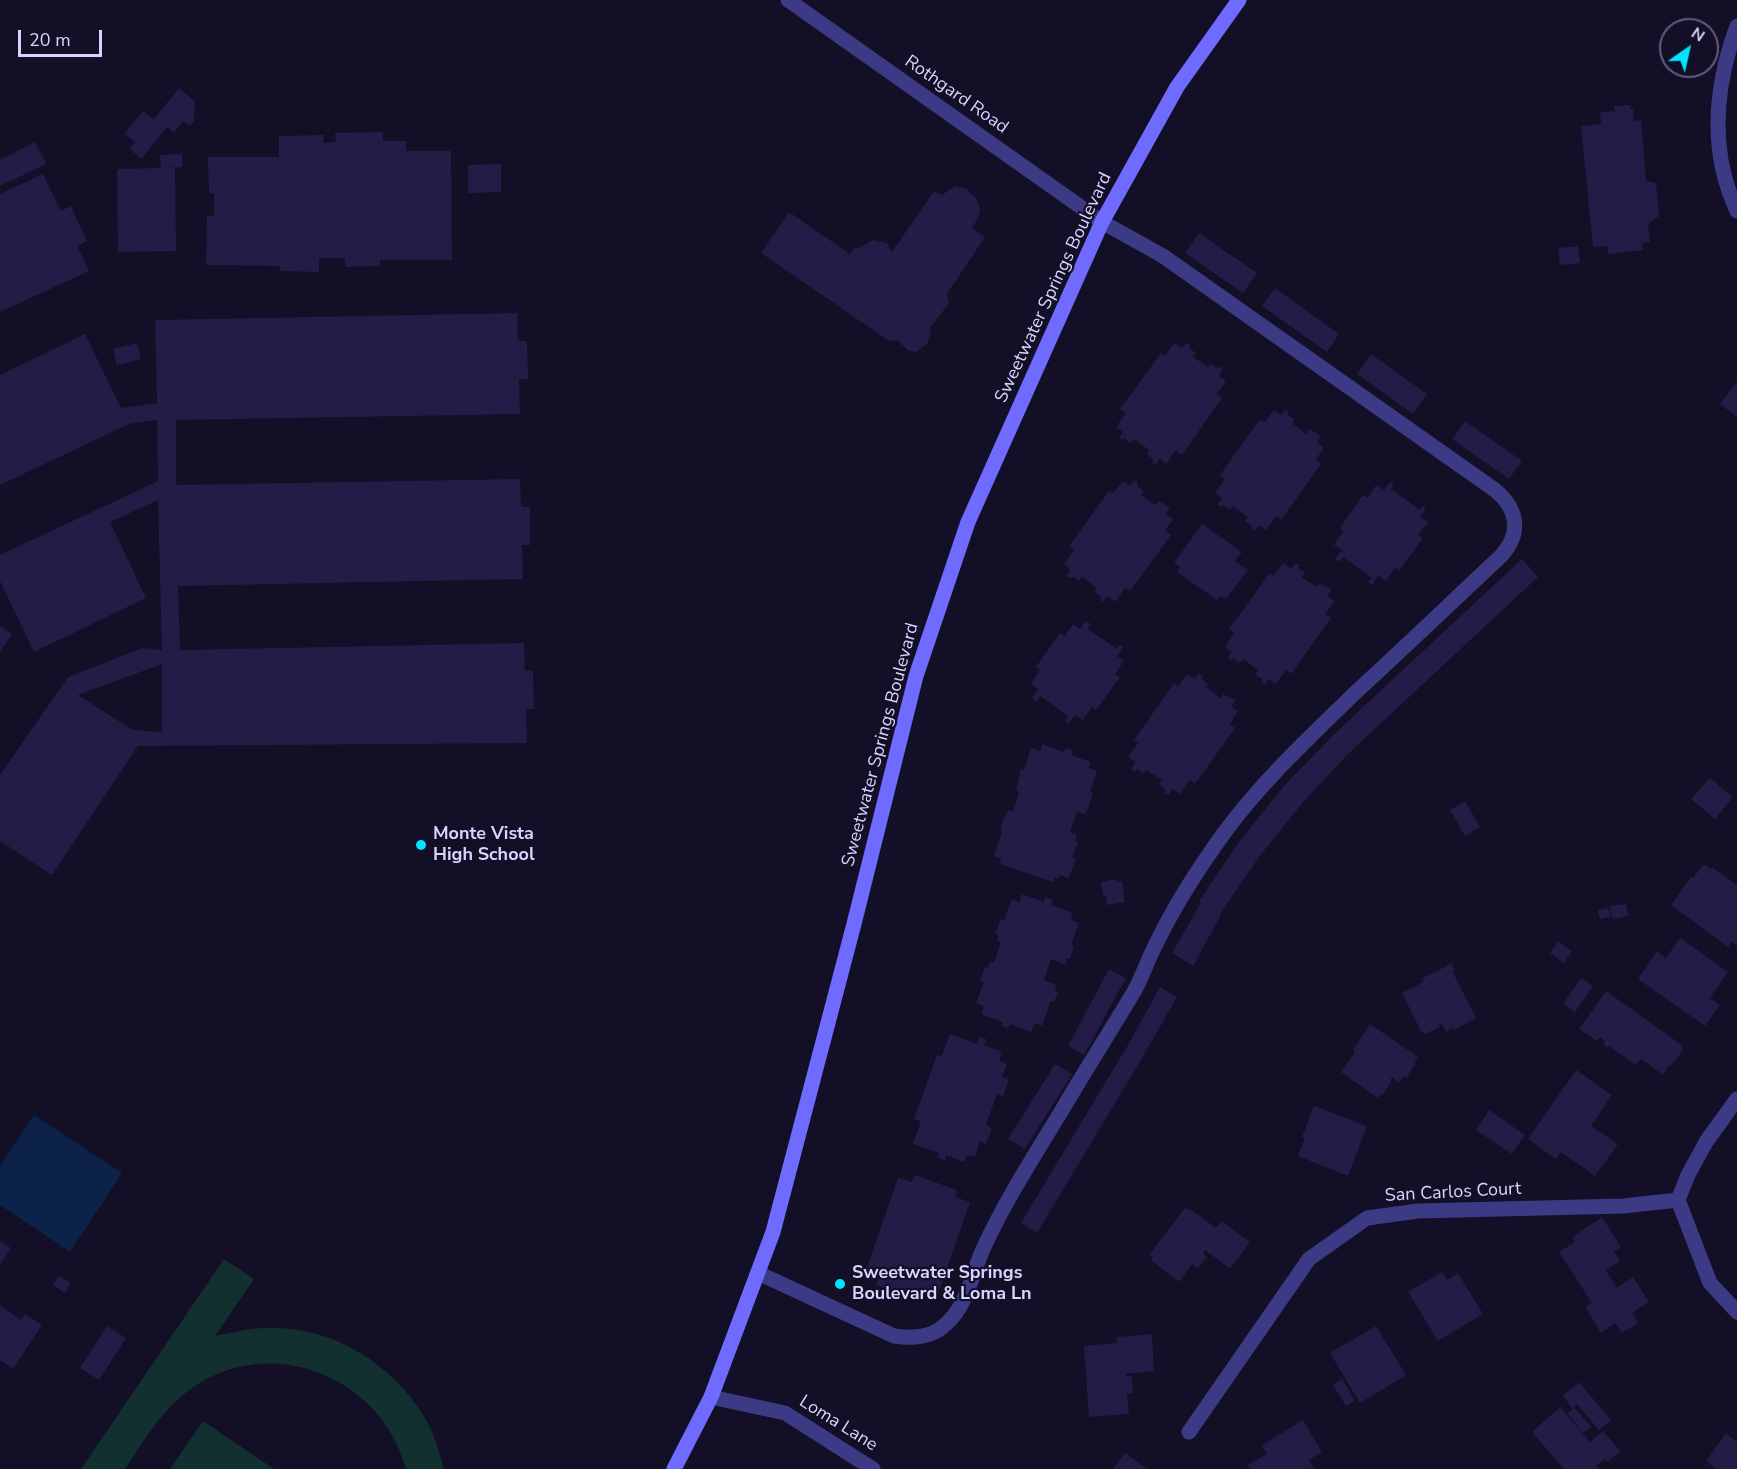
<!DOCTYPE html>
<html>
<head>
<meta charset="utf-8">
<style>
	body { margin:0 }
	#map { position:relative; width:1737px; height:1469px; overflow:hidden; background:#130f26; font-family:"Nunito Sans",sans-serif }
	canvas { display:block }
	.north { position:absolute; left:1659px; top:18px; width:60px; height:60px; box-sizing:border-box; background:#130f26; border:2px solid #625e7d; border-radius:50%; rotate:34deg; font-size:16px; font-weight:700; line-height:24px; text-align:center; color:#d9d4ff }
	.north::after { content:''; display:block; margin:auto; width:21px; height:27px; background:#00e5ff; clip-path:polygon(50% 0,100% 100%,50% 72%,0 100%) }
	.scale { position:absolute; left:18px; top:30px; width:84px; height:27px; box-sizing:border-box; border:3px solid #d9d4ff; border-top:0; padding-left:8px; font-size:18px; line-height:21px; white-space:nowrap; color:#d9d4ff; -webkit-text-stroke:4px #130f26; paint-order:stroke }
</style>
</head>
<body>
<div id="map">
<canvas width="1737" height="1469"></canvas>
<div class="north">N</div>
<div class="scale">20 m</div>
</div>
<script>
const c = document.querySelector('canvas').getContext('2d');
c.lineJoin = 'round';
function fillPath(path, color) {
  c.fillStyle = color;
  c.fill(path, 'evenodd');
}
function strokePath(path, color, width, dash) {
  c.strokeStyle = color;
  c.lineWidth = width;
  c.lineCap = dash ? 'butt' : 'round';
  c.setLineDash(dash || []);
  c.stroke(path);
}
function drawText(font, color, halo, rows, align = 'center') {
  c.font = font + ' "Nunito Sans",sans-serif';
  c.lineWidth = 4.5;
  c.setLineDash([]);
  c.textBaseline = 'middle';
  c.strokeStyle = halo;
  c.fillStyle = color;
  for (const [text, x, y, turn = 0] of rows) {
    c.save();
    c.translate(x, y);
    c.rotate((+turn || 0) * Math.PI / 180);
    c.textAlign = isNaN(turn) ? turn : align;
    if (halo) c.strokeText(text, 0, 0);
    c.fillText(text, 0, 0);
    c.restore();
  }
}
fillPath(new Path2D(`
	M 224,1259 L 254,1279 L 215,1336 C 232,1333 248,1328 265,1328 C 330,1325 391,1362 425,1418 C 434,1433 439,1451 444,1469 L 406,1469 C 383,1382 282,1336 203,1381 C 167,1401 147,1436 125,1469 L 81,1469 Z
	M 203,1421 L 274,1469 L 170,1469 Z`), '#12302f');
fillPath(new Path2D(`
	M 34,1115 L 122,1173 L 70,1252 L 0,1205 L 0,1166 Z`), '#0c2248');
fillPath(new Path2D(`
	M 179,88 L 195,101 L 194,121 L 190,126 L 183,121 L 174,133 L 167,127 L 141,159 L 130,149 L 135,142 L 124,134 L 143,111 L 154,119 Z
	M 1630,105 L 1630,109 L 1633,109 L 1634,121 L 1641,120 L 1646,181 L 1656,183 L 1659,216 L 1648,224 L 1650,242 L 1642,243 L 1643,250 L 1608,254 L 1607,246 L 1593,247 L 1581,126 L 1601,124 L 1600,112 L 1615,111 L 1614,106 Z
	M 383,132 L 383,141 L 406,141 L 406,151 L 451,151 L 452,260 L 380,260 L 380,266 L 345,267 L 345,258 L 319,258 L 319,272 L 280,271 L 280,266 L 206,265 L 207,216 L 214,216 L 214,194 L 209,193 L 208,157 L 279,157 L 279,136 L 324,135 L 323,143 L 336,142 L 335,133 Z
	M 35,142 L 46,164 L 0,186 L 0,160 Z
	M 182,154 L 182,167 L 168,168 L 175,168 L 176,251 L 118,252 L 117,169 L 161,168 L 160,155 Z
	M 501,164 L 501,192 L 468,193 L 468,165 Z
	M 43,174 L 61,211 L 71,206 L 87,241 L 77,246 L 89,271 L 0,312 L 0,194 Z
	M 955,186 L 965,188 L 977,199 L 980,209 L 978,218 L 972,228 L 985,237 L 947,294 L 949,303 L 930,328 L 931,332 L 927,344 L 916,352 L 909,351 L 897,340 L 889,341 L 761,253 L 789,212 L 850,254 L 855,247 L 858,249 L 873,240 L 887,243 L 892,252 L 934,191 L 942,195 Z
	M 1199,233 L 1257,273 L 1243,293 L 1185,253 Z
	M 1578,246 L 1580,263 L 1560,265 L 1558,248 Z
	M 1275,288 L 1339,334 L 1327,352 L 1262,306 Z
	M 517,313 L 518,341 L 527,341 L 528,379 L 519,379 L 520,414 L 176,420 L 176,485 L 520,479 L 521,507 L 530,507 L 530,545 L 522,545 L 523,579 L 178,586 L 180,650 L 524,643 L 525,671 L 533,671 L 534,709 L 526,709 L 527,743 L 138,746 L 52,875 L 0,841 L 0,775 L 68,677 L 143,648 L 162,650 L 158,500 L 110,522 L 146,598 L 34,652 L 0,581 L 0,555 L 158,481 L 157,420 L 129,424 L 0,485 L 0,375 L 85,334 L 121,408 L 157,403 L 155,320 ZM 162,664 L 162,732 L 133,730 L 78,695 Z
	M 137,343 L 141,359 L 117,365 L 113,349 Z
	M 1174,343 L 1182,348 L 1186,343 L 1191,345 L 1189,348 L 1196,353 L 1193,357 L 1208,367 L 1210,363 L 1217,368 L 1219,366 L 1223,370 L 1219,376 L 1226,381 L 1217,394 L 1222,398 L 1182,455 L 1176,450 L 1166,464 L 1160,458 L 1156,464 L 1152,462 L 1154,460 L 1147,454 L 1149,450 L 1134,439 L 1131,443 L 1124,438 L 1122,440 L 1119,438 L 1123,432 L 1116,427 L 1126,413 L 1120,409 L 1161,353 L 1165,356 Z
	M 1371,354 L 1427,394 L 1413,414 L 1357,374 Z
	M 1737,382 L 1737,417 L 1720,404 Z
	M 1285,409 L 1289,412 L 1287,415 L 1294,419 L 1292,423 L 1306,434 L 1309,429 L 1321,436 L 1317,442 L 1324,448 L 1316,459 L 1321,464 L 1281,520 L 1276,516 L 1266,530 L 1259,525 L 1254,531 L 1251,528 L 1252,526 L 1245,521 L 1248,517 L 1233,506 L 1230,510 L 1223,505 L 1221,507 L 1217,505 L 1222,498 L 1215,493 L 1225,479 L 1220,475 L 1260,419 L 1265,422 L 1274,410 L 1281,415 Z
	M 1465,421 L 1522,461 L 1509,479 L 1452,439 Z
	M 1134,480 L 1138,483 L 1137,486 L 1144,491 L 1141,495 L 1155,505 L 1159,501 L 1170,508 L 1166,514 L 1173,519 L 1165,531 L 1171,535 L 1130,591 L 1125,588 L 1115,602 L 1108,596 L 1103,602 L 1100,599 L 1101,597 L 1094,592 L 1097,588 L 1082,577 L 1079,581 L 1072,576 L 1070,578 L 1066,576 L 1071,570 L 1064,564 L 1074,550 L 1069,546 L 1109,491 L 1113,493 L 1123,481 L 1130,486 Z
	M 1390,482 L 1394,485 L 1391,489 L 1420,510 L 1423,506 L 1426,509 L 1420,517 L 1428,522 L 1418,535 L 1423,538 L 1399,571 L 1395,568 L 1386,581 L 1378,576 L 1372,585 L 1368,582 L 1372,578 L 1343,557 L 1339,562 L 1335,559 L 1342,550 L 1334,545 L 1343,531 L 1340,528 L 1363,495 L 1368,498 L 1376,485 L 1384,490 Z
	M 1202,524 L 1242,552 L 1235,561 L 1248,570 L 1226,599 L 1221,596 L 1217,600 L 1177,572 L 1180,567 L 1174,563 Z
	M 1522,559 L 1538,577 L 1350,752 L 1304,801 L 1259,857 L 1220,914 L 1221,915 L 1193,966 L 1172,953 L 1201,903 L 1199,901 L 1239,842 L 1283,787 L 1334,734 Z
	M 1283,563 L 1291,569 L 1296,563 L 1300,565 L 1298,568 L 1305,573 L 1302,577 L 1317,587 L 1320,583 L 1332,590 L 1327,596 L 1335,601 L 1325,614 L 1331,618 L 1291,674 L 1286,670 L 1276,684 L 1269,679 L 1265,685 L 1261,682 L 1263,680 L 1255,674 L 1258,670 L 1243,659 L 1240,663 L 1233,658 L 1231,660 L 1228,658 L 1232,652 L 1225,647 L 1234,633 L 1229,629 L 1269,574 L 1273,576 Z
	M 1086,621 L 1091,624 L 1087,628 L 1117,649 L 1119,645 L 1123,647 L 1117,656 L 1124,661 L 1115,674 L 1120,677 L 1096,710 L 1092,707 L 1083,720 L 1075,715 L 1068,724 L 1065,721 L 1068,716 L 1040,696 L 1036,702 L 1032,698 L 1038,689 L 1031,684 L 1040,670 L 1036,667 L 1060,633 L 1065,636 L 1073,624 L 1080,629 Z
	M 0,626 L 12,634 L 0,652 Z
	M 1199,673 L 1203,676 L 1201,678 L 1208,684 L 1206,687 L 1220,698 L 1223,694 L 1235,700 L 1231,707 L 1238,711 L 1230,724 L 1235,728 L 1195,784 L 1190,780 L 1180,794 L 1173,789 L 1168,795 L 1164,793 L 1166,790 L 1159,785 L 1162,780 L 1146,770 L 1144,774 L 1137,769 L 1135,772 L 1131,769 L 1135,762 L 1128,757 L 1138,743 L 1134,740 L 1174,683 L 1178,687 L 1187,674 L 1195,679 Z
	M 1042,744 L 1064,752 L 1065,748 L 1073,750 L 1071,755 L 1091,762 L 1089,768 L 1097,771 L 1090,792 L 1093,793 L 1088,809 L 1087,809 L 1085,814 L 1077,812 L 1070,832 L 1077,835 L 1075,841 L 1078,842 L 1072,857 L 1076,858 L 1069,878 L 1060,875 L 1058,879 L 1055,877 L 1053,882 L 1000,864 L 1001,859 L 994,856 L 1002,832 L 1000,830 L 1004,817 L 1006,817 L 1008,810 L 1013,812 L 1019,792 L 1016,790 L 1021,769 L 1024,770 L 1031,748 L 1040,751 Z
	M 1710,778 L 1733,797 L 1715,819 L 1691,799 Z
	M 1465,801 L 1480,827 L 1465,836 L 1450,810 Z
	M 1704,864 L 1711,869 L 1712,867 L 1737,885 L 1737,946 L 1732,942 L 1728,947 L 1671,905 L 1691,877 L 1693,878 Z
	M 1116,879 L 1116,882 L 1122,882 L 1125,902 L 1107,905 L 1106,895 L 1103,896 L 1101,882 Z
	M 1022,894 L 1044,902 L 1045,897 L 1053,900 L 1051,905 L 1073,913 L 1071,920 L 1079,923 L 1071,945 L 1074,946 L 1070,959 L 1067,958 L 1065,965 L 1051,959 L 1044,980 L 1057,985 L 1055,991 L 1058,992 L 1054,1002 L 1051,1001 L 1042,1026 L 1035,1023 L 1031,1032 L 1010,1024 L 1008,1028 L 1002,1026 L 1003,1022 L 981,1014 L 984,1006 L 976,1003 L 984,982 L 980,981 L 985,967 L 988,968 L 990,962 L 994,963 L 1001,942 L 997,941 L 999,935 L 995,934 L 1001,919 L 1004,920 L 1012,899 L 1019,902 Z
	M 1626,904 L 1628,916 L 1612,919 L 1610,906 Z
	M 1609,908 L 1611,917 L 1600,919 L 1598,910 Z
	M 1680,938 L 1728,972 L 1710,998 L 1720,1005 L 1705,1026 L 1638,979 L 1657,951 L 1666,958 Z
	M 1558,941 L 1572,951 L 1564,963 L 1550,953 Z
	M 1451,963 L 1455,970 L 1452,971 L 1476,1018 L 1454,1030 L 1453,1028 L 1446,1032 L 1441,1023 L 1439,1024 L 1440,1027 L 1425,1034 L 1424,1032 L 1422,1033 L 1402,993 L 1423,982 L 1421,979 L 1447,966 L 1447,965 Z
	M 1109,969 L 1126,978 L 1084,1055 L 1068,1046 Z
	M 1581,978 L 1593,986 L 1575,1012 L 1563,1004 Z
	M 1160,987 L 1177,997 L 1144,1055 L 1037,1233 L 1021,1223 L 1128,1045 Z
	M 1606,991 L 1683,1046 L 1682,1048 L 1683,1050 L 1671,1066 L 1669,1065 L 1663,1075 L 1641,1059 L 1636,1065 L 1609,1046 L 1608,1048 L 1603,1044 L 1605,1041 L 1600,1037 L 1597,1041 L 1579,1029 Z
	M 1370,1024 L 1418,1057 L 1414,1062 L 1416,1063 L 1406,1078 L 1404,1076 L 1399,1083 L 1392,1077 L 1390,1081 L 1391,1082 L 1382,1096 L 1380,1094 L 1378,1098 L 1341,1072 L 1355,1052 L 1353,1050 Z
	M 950,1034 L 977,1044 L 979,1037 L 986,1039 L 984,1045 L 1002,1052 L 999,1060 L 1007,1064 L 1002,1077 L 1009,1079 L 1003,1096 L 997,1094 L 986,1125 L 992,1128 L 986,1144 L 980,1141 L 975,1157 L 967,1155 L 964,1162 L 946,1155 L 945,1160 L 938,1158 L 939,1153 L 913,1144 L 921,1121 L 914,1119 L 937,1055 L 942,1056 Z
	M 1055,1064 L 1072,1074 L 1025,1149 L 1008,1139 Z
	M 1576,1070 L 1612,1095 L 1591,1126 L 1618,1144 L 1595,1176 L 1561,1152 L 1556,1159 L 1528,1139 Z
	M 1314,1106 L 1367,1126 L 1348,1176 L 1298,1156 L 1305,1138 L 1302,1137 Z
	M 1489,1110 L 1525,1135 L 1512,1154 L 1476,1130 Z
	M 915,1175 L 957,1190 L 955,1197 L 970,1202 L 937,1297 L 922,1293 L 920,1300 L 876,1285 L 879,1278 L 865,1273 L 898,1178 L 912,1182 Z
	M 1185,1208 L 1189,1210 L 1190,1209 L 1216,1228 L 1222,1221 L 1250,1242 L 1230,1269 L 1205,1250 L 1203,1253 L 1207,1257 L 1198,1269 L 1192,1264 L 1179,1282 L 1151,1260 L 1153,1258 L 1149,1255 Z
	M 1602,1217 L 1621,1247 L 1614,1252 L 1620,1261 L 1606,1270 L 1617,1288 L 1633,1277 L 1649,1302 L 1632,1313 L 1638,1323 L 1622,1333 L 1615,1323 L 1601,1333 L 1585,1307 L 1592,1303 L 1559,1252 L 1575,1242 L 1572,1237 Z
	M 0,1241 L 11,1248 L 0,1265 Z
	M 1442,1272 L 1447,1280 L 1458,1273 L 1483,1314 L 1438,1341 L 1408,1292 Z
	M 59,1276 L 71,1283 L 65,1293 L 53,1285 Z
	M 0,1305 L 21,1320 L 25,1314 L 42,1325 L 13,1369 L 0,1360 Z
	M 107,1326 L 126,1338 L 99,1380 L 80,1368 Z
	M 1376,1326 L 1406,1375 L 1360,1403 L 1330,1353 Z
	M 1152,1334 L 1154,1371 L 1126,1374 L 1126,1377 L 1132,1376 L 1133,1393 L 1127,1393 L 1129,1414 L 1089,1417 L 1084,1346 L 1117,1343 L 1117,1337 Z
	M 1342,1379 L 1355,1401 L 1346,1406 L 1333,1385 Z
	M 1579,1382 L 1611,1420 L 1599,1430 L 1577,1404 L 1574,1407 L 1591,1427 L 1583,1433 L 1567,1413 L 1573,1409 L 1563,1396 Z
	M 1560,1407 L 1590,1442 L 1603,1431 L 1620,1451 L 1608,1462 L 1605,1459 L 1596,1466 L 1599,1469 L 1564,1469 L 1532,1432 Z
	M 1303,1420 L 1322,1452 L 1309,1460 L 1314,1469 L 1250,1469 L 1247,1465 L 1267,1454 L 1262,1445 Z
	M 1726,1433 L 1737,1442 L 1737,1469 L 1716,1469 L 1706,1461 Z
	M 1125,1453 L 1147,1469 L 1113,1469 Z`), '#241b47');
strokePath(new Path2D(`
	M 1737,26 C 1715,86 1709,151 1737,211
	M 1737,1099 L 1706,1142 L 1688,1175 L 1678,1200 L 1710,1283 L 1737,1312
	M 758,1273 L 894,1336 C 913,1339 932,1338 946,1324 C 968,1305 972,1272 984,1247 C 1006,1199 1035,1155 1062,1110 C 1086,1069 1112,1029 1136,988 C 1143,974 1148,960 1155,946 C 1174,906 1198,869 1224,833 C 1262,781 1310,737 1356,692 C 1405,647 1453,601 1501,556 C 1522,533 1518,509 1495,490 L 1163,256 L 1102,222 L 788,0
	M 711,1397 L 785,1413 L 873,1469
	M 1189,1432 L 1309,1259 L 1367,1218 L 1418,1211 L 1623,1206 L 1678,1200`), '#3d3a85', 15);
strokePath(new Path2D(`
	M 674,1469 L 711,1397 L 773,1232 L 854,924 L 916,676 L 968,522 L 1102,222 L 1177,87 L 1239,0`), '#6f6bff', 15);
for (const [x, y, r, color] of [
	[421,845,6,"#00e5ff"],
	[840,1284,6,"#00e5ff"]
]) {
  const dot = new Path2D();
  dot.arc(x, y, r, 0, 2 * Math.PI);
  c.fillStyle = color;
  c.fill(dot);
  strokePath(dot, '#130f26', 2);
}
drawText('18px', '#d9d4ff', '#130f26', [
	["Rothgard Road",956,95,35],
	["Sweetwater Springs Boulevard",1054,288,-65],
	["Sweetwater Springs Boulevard",881,745,-75],
	["San Carlos Court",1453,1193,-3],
	["Loma Lane",838,1424,32]
]);
drawText('bold 18px', '#d9d4ff', '#130f26', [
	["Monte Vista",433,835],
	["High School",433,856],
	["Sweetwater Springs",852,1274],
	["Boulevard & Loma Ln",852,1295]
], 'left');
</script>
</body>
</html>
